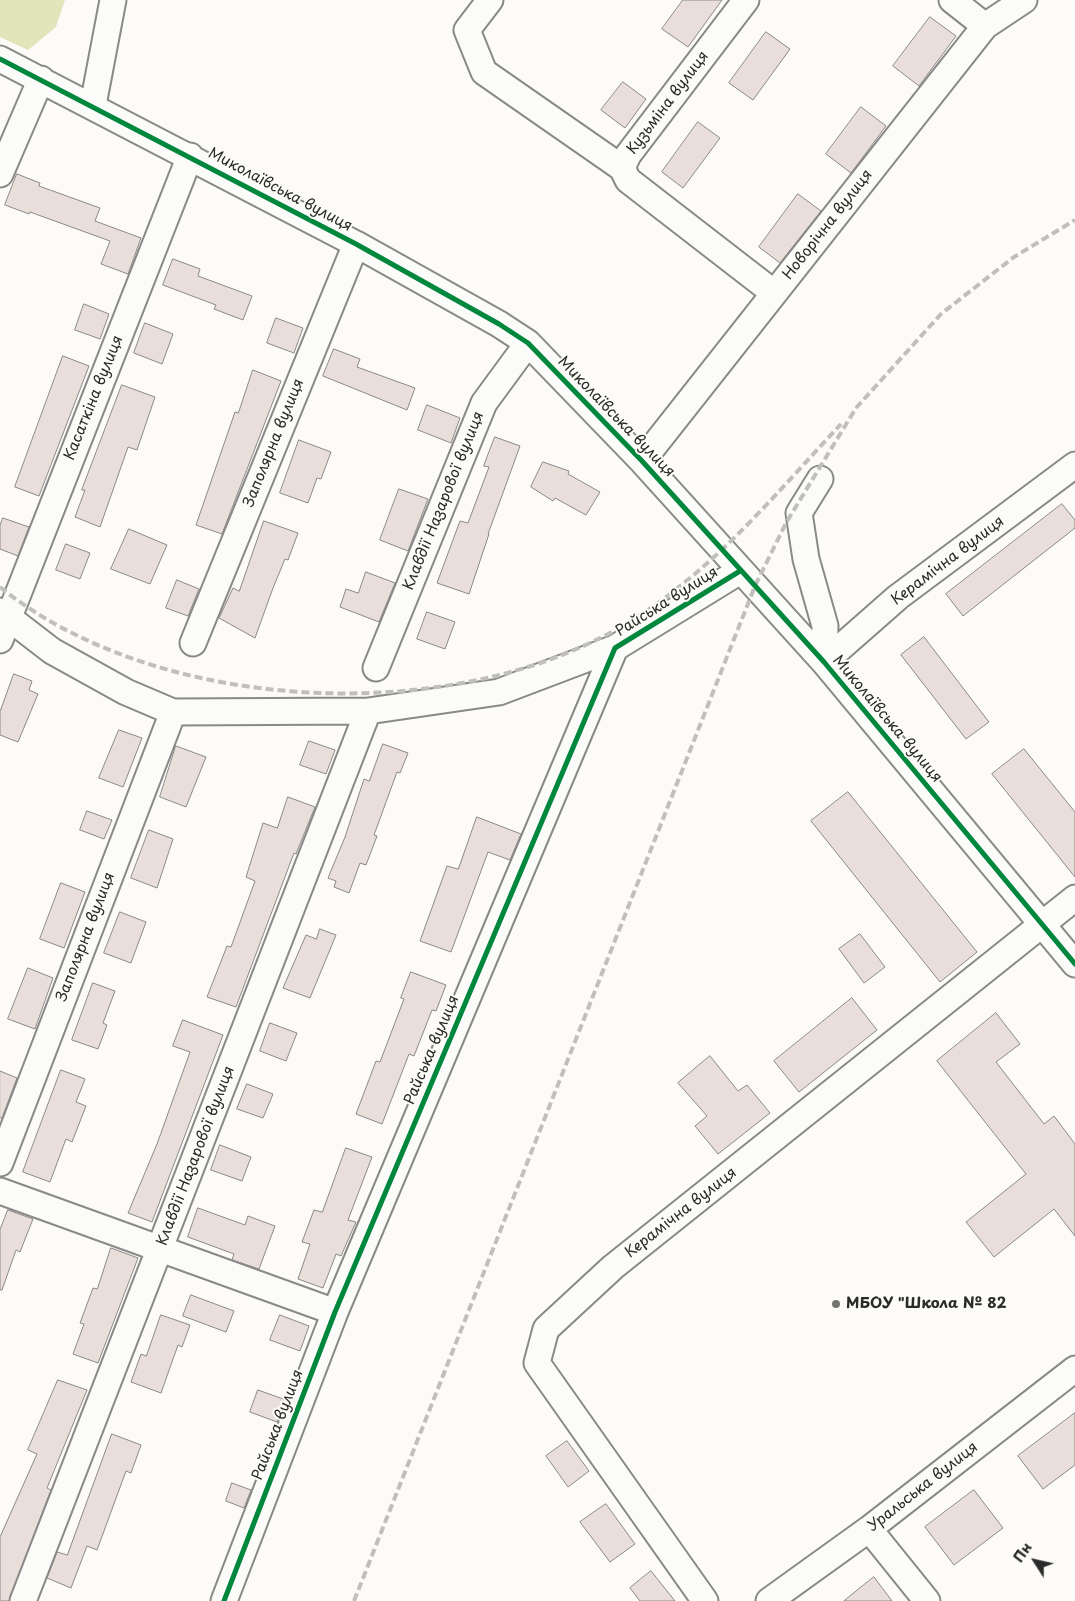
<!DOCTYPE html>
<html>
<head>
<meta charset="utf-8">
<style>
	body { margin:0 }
	#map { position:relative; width:1075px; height:1601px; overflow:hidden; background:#fcfbf8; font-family:"Playpen Sans",sans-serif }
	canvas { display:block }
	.north { position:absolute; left:1010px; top:1536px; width:50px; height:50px; -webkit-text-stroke:4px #fdfcf7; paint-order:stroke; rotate:305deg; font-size:14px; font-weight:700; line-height:20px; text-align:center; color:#2b2b2b }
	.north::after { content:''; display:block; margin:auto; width:18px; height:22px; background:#2b2b2b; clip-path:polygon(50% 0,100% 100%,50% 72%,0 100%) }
</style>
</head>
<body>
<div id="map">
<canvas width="1075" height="1601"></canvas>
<div class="north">Пн</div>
</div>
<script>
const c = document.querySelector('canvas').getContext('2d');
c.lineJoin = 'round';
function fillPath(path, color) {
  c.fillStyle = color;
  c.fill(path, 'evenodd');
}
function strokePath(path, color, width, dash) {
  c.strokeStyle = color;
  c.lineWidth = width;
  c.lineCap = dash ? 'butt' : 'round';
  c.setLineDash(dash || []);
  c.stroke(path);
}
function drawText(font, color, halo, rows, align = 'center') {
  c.font = font + ' "Playpen Sans",sans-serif';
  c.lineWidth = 4;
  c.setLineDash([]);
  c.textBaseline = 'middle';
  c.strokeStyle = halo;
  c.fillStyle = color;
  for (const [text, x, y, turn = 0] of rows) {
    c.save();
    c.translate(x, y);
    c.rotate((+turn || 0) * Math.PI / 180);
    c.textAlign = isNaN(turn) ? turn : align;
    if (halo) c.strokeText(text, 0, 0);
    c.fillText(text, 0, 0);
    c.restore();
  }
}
fillPath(new Path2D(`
	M 0,0 L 65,0 L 56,27 L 28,50 L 0,37 Z`), '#e0e6ba');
const building = new Path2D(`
	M 683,0 L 722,0 L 688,47 L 662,29 Z
	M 930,17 L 956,36 L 919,86 L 893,66 Z
	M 766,32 L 790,49 L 753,100 L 729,83 Z
	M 623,82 L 646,99 L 625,128 L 601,110 Z
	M 861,107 L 886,126 L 851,173 L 826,154 Z
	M 698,122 L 720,138 L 683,188 L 662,172 Z
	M 17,174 L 40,183 L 39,186 L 100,208 L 95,221 L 141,238 L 128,274 L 101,264 L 110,241 L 30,212 L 29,214 L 5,205 Z
	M 798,194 L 821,211 L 780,263 L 759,247 Z
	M 173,259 L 200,269 L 198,276 L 252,296 L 243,320 L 214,309 L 216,305 L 163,285 Z
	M 84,304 L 109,314 L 100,339 L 75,330 Z
	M 276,318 L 303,328 L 294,353 L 267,343 Z
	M 145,323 L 173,334 L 162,364 L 134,353 Z
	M 334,349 L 360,359 L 357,367 L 415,388 L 407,410 L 323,376 Z
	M 63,356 L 89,366 L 39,496 L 15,487 Z
	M 253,370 L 281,381 L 222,534 L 196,525 L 235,412 L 238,413 Z
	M 122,385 L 155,397 L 137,450 L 128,447 L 100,527 L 75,517 L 85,490 L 82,490 Z
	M 427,405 L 460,418 L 451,443 L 418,430 Z
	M 495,437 L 520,446 L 488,534 L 489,534 L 469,594 L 437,583 L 460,521 L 468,523 L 489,467 L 484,466 Z
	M 299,440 L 331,452 L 321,479 L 317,478 L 308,503 L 280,493 Z
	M 543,462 L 569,471 L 568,474 L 600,492 L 586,515 L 555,498 L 553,501 L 531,487 Z
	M 399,489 L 428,499 L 408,551 L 380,540 Z
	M 1062,504 L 1075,520 L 1075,528 L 963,616 L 946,594 Z
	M 3,518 L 29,527 L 18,556 L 0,549 L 0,526 Z
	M 264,521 L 298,533 L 288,560 L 285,559 L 273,588 L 255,638 L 219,618 L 233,588 L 239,591 Z
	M 129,529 L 167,545 L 150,584 L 111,569 Z
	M 66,544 L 90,553 L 80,579 L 56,570 Z
	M 366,572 L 395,583 L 379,622 L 340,607 L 346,589 L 358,593 Z
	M 177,580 L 199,589 L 188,616 L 166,608 Z
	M 427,612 L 455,622 L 445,649 L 417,639 Z
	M 924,637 L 989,722 L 966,739 L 901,655 Z
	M 14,674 L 32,681 L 29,690 L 38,694 L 18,742 L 0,735 L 0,712 Z
	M 119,730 L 142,738 L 123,787 L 99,778 Z
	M 309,741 L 335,750 L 326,774 L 300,765 Z
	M 383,744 L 408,753 L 400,773 L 397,772 L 374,835 L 377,836 L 366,865 L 360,863 L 349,893 L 334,887 L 336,881 L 328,878 L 345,837 L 364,779 L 369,781 Z
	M 176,746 L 206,757 L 186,807 L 160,797 Z
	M 1024,749 L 1075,812 L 1075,877 L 992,774 Z
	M 848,792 L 977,952 L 940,982 L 811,821 Z
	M 288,797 L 315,807 L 296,854 L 294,853 L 236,1007 L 207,997 L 227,946 L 231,947 L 255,881 L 246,877 L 263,823 L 277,828 Z
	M 87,811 L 112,820 L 104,839 L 80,830 Z
	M 477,817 L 521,834 L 510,860 L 488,852 L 451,952 L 420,941 L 447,866 L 458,869 Z
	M 149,830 L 173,839 L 157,888 L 131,878 Z
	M 61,883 L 85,892 L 64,948 L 40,939 Z
	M 120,912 L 146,922 L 131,963 L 104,953 Z
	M 320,929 L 336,935 L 310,998 L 283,988 L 306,935 L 316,939 Z
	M 860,934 L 885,967 L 864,983 L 839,949 Z
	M 28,968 L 53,978 L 35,1029 L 8,1019 Z
	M 411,972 L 446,985 L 436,1011 L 432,1010 L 414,1056 L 409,1054 L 382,1124 L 356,1114 L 376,1061 L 380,1062 L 404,999 L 401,998 Z
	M 93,983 L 115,991 L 103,1023 L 107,1025 L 98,1049 L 72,1040 Z
	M 852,998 L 877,1030 L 799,1092 L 774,1061 Z
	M 996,1013 L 1020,1044 L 996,1062 L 1044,1124 L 1054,1116 L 1075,1144 L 1075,1236 L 1054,1209 L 994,1257 L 966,1222 L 1026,1174 L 937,1061 Z
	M 183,1020 L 223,1035 L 152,1222 L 128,1213 L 157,1144 L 190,1052 L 173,1046 Z
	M 270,1023 L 297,1033 L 286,1061 L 260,1051 Z
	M 710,1056 L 738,1091 L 747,1085 L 770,1113 L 718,1154 L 695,1126 L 707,1116 L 678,1083 Z
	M 61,1070 L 85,1079 L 76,1102 L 86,1106 L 72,1142 L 66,1139 L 50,1182 L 23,1172 Z
	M 0,1071 L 17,1078 L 2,1118 L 0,1118 Z
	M 247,1084 L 273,1094 L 263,1118 L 237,1109 Z
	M 220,1145 L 251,1157 L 242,1181 L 211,1170 Z
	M 346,1148 L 372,1157 L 348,1220 L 356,1222 L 341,1256 L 336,1254 L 323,1288 L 298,1279 L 310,1244 L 302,1242 L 314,1210 L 322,1212 Z
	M 198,1208 L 245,1225 L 248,1216 L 275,1226 L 259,1269 L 232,1260 L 234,1254 L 188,1237 Z
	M 8,1210 L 33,1219 L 20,1252 L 16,1250 L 2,1290 L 0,1290 L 0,1230 Z
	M 111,1248 L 138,1258 L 98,1363 L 73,1354 L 84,1324 L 80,1323 L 93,1288 L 97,1289 Z
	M 191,1295 L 234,1311 L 226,1332 L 183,1316 Z
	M 161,1315 L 190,1325 L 182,1347 L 178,1345 L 161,1393 L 131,1382 L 141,1354 L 146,1356 Z
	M 280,1315 L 309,1326 L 300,1351 L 270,1340 Z
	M 58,1380 L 87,1390 L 47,1488 L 51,1490 L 9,1601 L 0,1601 L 0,1537 L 37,1454 L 28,1450 Z
	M 258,1390 L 286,1400 L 277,1422 L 250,1412 Z
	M 1075,1413 L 1075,1465 L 1043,1489 L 1018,1456 Z
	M 112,1434 L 141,1445 L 131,1473 L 126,1471 L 97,1550 L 87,1546 L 71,1588 L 47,1578 L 57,1552 L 67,1555 Z
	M 567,1441 L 589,1471 L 568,1487 L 546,1456 Z
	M 232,1483 L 251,1490 L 244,1508 L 226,1501 Z
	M 974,1490 L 1003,1528 L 954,1565 L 925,1527 Z
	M 606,1504 L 635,1544 L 610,1562 L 580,1522 Z
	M 651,1571 L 675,1601 L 640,1601 L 630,1588 Z
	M 874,1577 L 892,1601 L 844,1601 Z`);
fillPath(building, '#eadedb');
strokePath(building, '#898987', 1);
const minor = new Path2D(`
	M 490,0 L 467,30 L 484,72 L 622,168
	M 746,0 L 628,155 L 622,168 L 628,180 L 774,293
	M 952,0 L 985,26
	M 0,59 L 356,244 L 499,324 L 528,343 L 642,461 L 824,662 L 1075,964
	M 93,105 L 113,0
	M 0,174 L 41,79
	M 642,461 L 985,26 L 1024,0
	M 820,479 L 799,513 L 806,559 L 825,626 L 824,662
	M 0,611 L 52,651 L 126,692 L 173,712 L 368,711 L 499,692 L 615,648
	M 0,640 L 190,156
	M 193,643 L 356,244
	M 824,662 L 898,597 L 1075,465
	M 376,668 L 484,403 L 528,343
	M 0,1163 L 173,712
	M 0,1191 L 335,1312
	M 869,1529 L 927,1601
	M 23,1601 L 368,711
	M 224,1601 L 335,1312 L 615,648 L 740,571
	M 705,1601 L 537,1363 L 546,1329 L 613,1267 L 1075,898
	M 769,1601 L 869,1529 L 1075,1369`);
strokePath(minor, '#898987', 29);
strokePath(minor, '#fbfbf9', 25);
strokePath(new Path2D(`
	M 0,587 C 153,710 429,726 602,637 C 699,588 768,502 841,424
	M 354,1601 L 755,586 L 786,523 L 856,408 L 941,314 L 1014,257 L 1075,220`), '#c0bfbc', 4, [8, 4]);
strokePath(new Path2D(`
	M 0,59 L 356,244 L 499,324 L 528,343 L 642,461 L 824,662 L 1075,964
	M 224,1601 L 335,1312 L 615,648 L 740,571`), '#00873e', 5);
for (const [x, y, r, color] of [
	[836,1304,5,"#747473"]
]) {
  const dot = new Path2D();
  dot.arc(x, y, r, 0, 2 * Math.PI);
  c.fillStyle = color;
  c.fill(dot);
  strokePath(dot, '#fdfcf7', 2);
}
drawText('15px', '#2b2b2b', '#fdfcf7', [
	["Кузьміна вулиця",668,103,-53],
	["Миколаївська вулиця",280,190,28],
	["Новорічна вулиця",828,225,-52],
	["Касаткіна вулиця",94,398,-68],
	["Миколаївська вулиця",616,417,46],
	["Заполярна вулиця",274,443,-68],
	["Клавдії Назарової вулиця",444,501,-68],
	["Керамічна вулиця",948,561,-37],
	["Райська вулиця",667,602,-32],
	["Миколаївська вулиця",887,719,50],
	["Заполярна вулиця",86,937,-69],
	["Райська вулиця",432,1050,-67],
	["Клавдії Назарової вулиця",196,1156,-69],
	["Керамічна вулиця",681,1213,-38],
	["Райська вулиця",278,1425,-69],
	["Уральська вулиця",923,1487,-38]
]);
drawText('bold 15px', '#2b2b2b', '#fdfcf7', [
	["МБОУ \"Школа № 82",846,1304]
], 'left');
</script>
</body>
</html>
